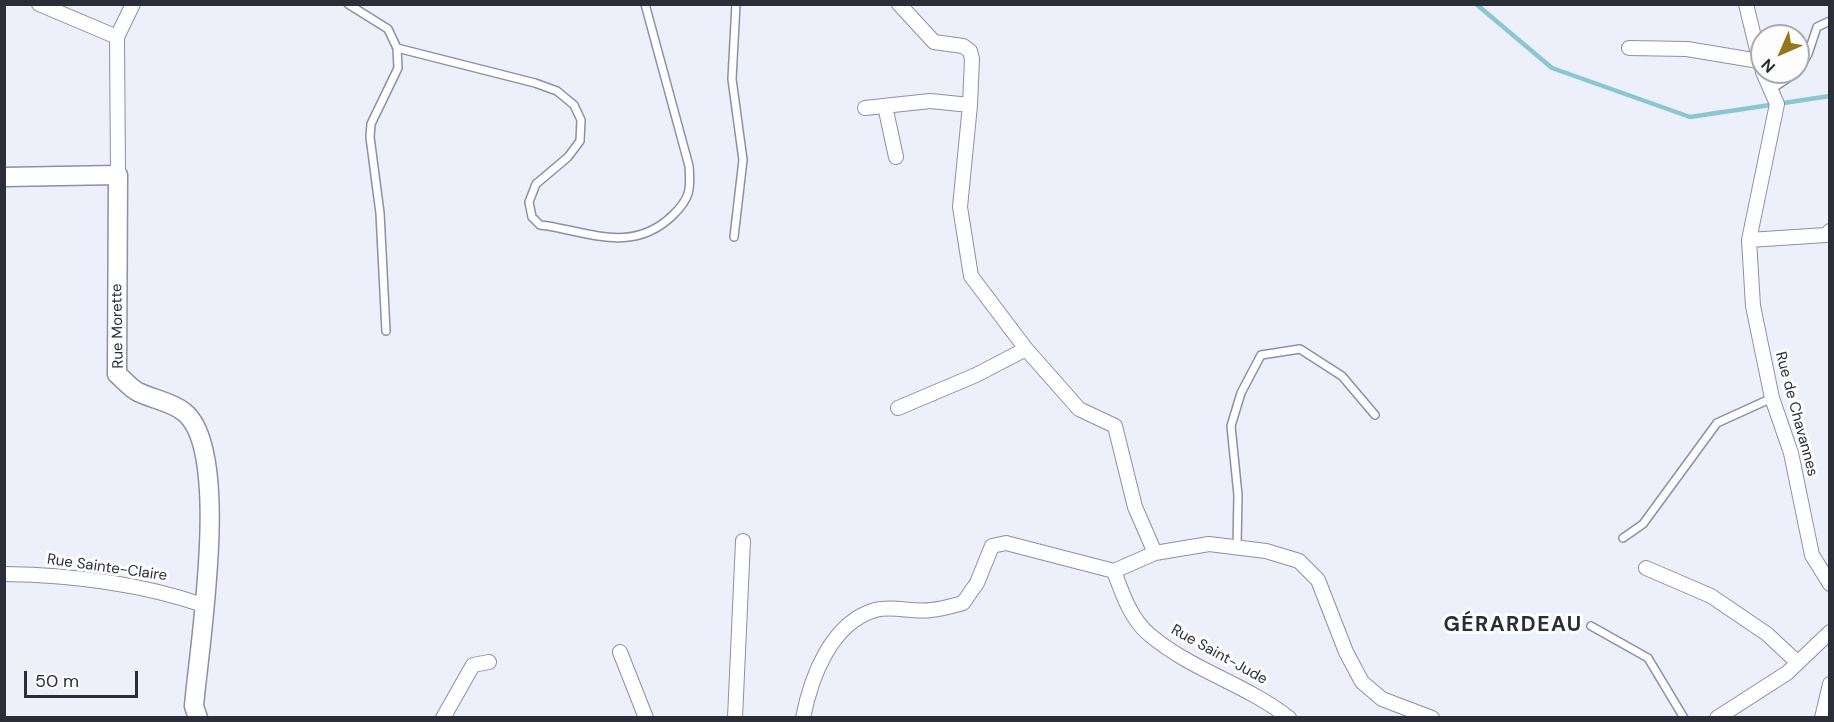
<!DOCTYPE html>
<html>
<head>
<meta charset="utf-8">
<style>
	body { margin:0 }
	#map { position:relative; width:1834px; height:722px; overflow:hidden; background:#edeffb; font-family:"DM Sans",sans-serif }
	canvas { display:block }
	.frame { position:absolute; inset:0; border:6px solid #2b2d38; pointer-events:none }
	.north { position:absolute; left:1750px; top:24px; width:60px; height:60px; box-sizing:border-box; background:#fdfdfd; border:2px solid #a9aaae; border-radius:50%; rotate:225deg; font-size:16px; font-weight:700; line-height:24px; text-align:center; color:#2b2d38 }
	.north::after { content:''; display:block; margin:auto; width:21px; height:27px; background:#95761d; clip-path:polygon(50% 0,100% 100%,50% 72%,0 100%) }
	.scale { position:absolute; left:24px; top:671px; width:114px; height:27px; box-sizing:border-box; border:3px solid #2b2d38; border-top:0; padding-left:8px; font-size:18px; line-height:21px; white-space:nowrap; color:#2b2d38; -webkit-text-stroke:4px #fdfdfd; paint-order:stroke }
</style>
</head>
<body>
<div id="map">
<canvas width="1834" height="722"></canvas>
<div class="frame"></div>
<div class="north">N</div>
<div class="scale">50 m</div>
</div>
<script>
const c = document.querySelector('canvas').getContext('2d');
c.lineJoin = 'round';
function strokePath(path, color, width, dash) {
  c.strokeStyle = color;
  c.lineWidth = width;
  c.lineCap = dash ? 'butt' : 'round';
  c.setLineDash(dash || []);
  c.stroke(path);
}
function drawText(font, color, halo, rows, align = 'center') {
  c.font = font + ' "DM Sans",sans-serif';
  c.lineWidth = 6;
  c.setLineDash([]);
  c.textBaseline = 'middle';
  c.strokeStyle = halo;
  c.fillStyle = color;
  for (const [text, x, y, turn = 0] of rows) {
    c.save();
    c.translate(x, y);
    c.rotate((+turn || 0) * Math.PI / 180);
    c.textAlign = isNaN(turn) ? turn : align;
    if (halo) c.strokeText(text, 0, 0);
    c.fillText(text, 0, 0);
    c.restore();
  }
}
strokePath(new Path2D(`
	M 1476,4 L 1552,68 L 1690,117 L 1830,96`), '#8ac7d3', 4.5);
const service = new Path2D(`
	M 348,4 L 388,29 L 397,48 L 398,68 L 371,124 L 370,137 L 380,213 L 386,331
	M 397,48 L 535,83 L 557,91 L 574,105 L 581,120 L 580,141 L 568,157 L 536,184 L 529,202 L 532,217 L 540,225 L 548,226 C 594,234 634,252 672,216 C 690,199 691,190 689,166 L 645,4
	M 1798,71 L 1808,54 L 1817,27 L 1830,21
	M 1770,90 L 1797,72
	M 734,237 L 743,160 L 732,79 L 736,4
	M 1623,538 L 1643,524 L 1717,423 L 1772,398
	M 1237,546 L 1238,495 L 1231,426 L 1241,393 L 1261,355 L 1300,349 L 1342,376 L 1375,415
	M 1591,626 L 1648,658 L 1684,718`);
const minor = new Path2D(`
	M 39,4 L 117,37
	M 899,4 L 934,42 L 963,46 L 970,51 L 972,59 L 970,105 L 960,207 L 971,276 L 1026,349
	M 1746,4 L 1761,66
	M 1629,48 L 1687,49 L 1759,61
	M 1763,72 L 1777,104 L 1749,240 L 1753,306 L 1772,398 L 1791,453 L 1812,555 L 1830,584
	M 885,106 L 896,157
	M 865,108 L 930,101 L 970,105
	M 118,175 L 117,37 L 133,4
	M 1749,240 L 1826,235 L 1830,231
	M 898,408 L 976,375 L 1026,349 L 1079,409 L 1115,426 L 1135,507 L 1155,553
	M 1646,568 L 1711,596 L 1767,634 L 1798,663
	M 1114,571 L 1155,553 L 1209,544 L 1266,551 L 1299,561 L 1318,580 L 1346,652 L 1362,682 L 1382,699 L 1432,718
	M 4,574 C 71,575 139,583 203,605
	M 620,652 L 646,718
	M 443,718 L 473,665 L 489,662
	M 735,718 L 743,541
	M 803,718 C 811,677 831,623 875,610 C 894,605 912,613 931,610 C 942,609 952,606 963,603 L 977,583 L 992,546 L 1006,543 L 1114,571 C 1122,593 1131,620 1150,635 C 1191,670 1246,684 1289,718
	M 1717,718 L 1787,673 L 1830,632
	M 1822,718 L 1830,684`);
const tertiary = new Path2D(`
	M 4,177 L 118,175 L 117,374 C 124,380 130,388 138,392 C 152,399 172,402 184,412 C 232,450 199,646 194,706 L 198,718`);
strokePath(service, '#8b8faa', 10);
strokePath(minor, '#8b8faa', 16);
strokePath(tertiary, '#8b8faa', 21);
strokePath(service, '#fff', 7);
strokePath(minor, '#fff', 14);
strokePath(tertiary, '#fff', 18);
drawText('15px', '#2b2d38', '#fdfdfd', [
	["Rue Morette",118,326,-91],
	["Rue de Chavannes",1796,414,75],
	["Rue Sainte-Claire",107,568,8],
	["Rue Saint-Jude",1219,655,29]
]);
c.letterSpacing = '1.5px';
drawText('bold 21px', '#2b2d38', '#fdfdfd', [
	["GÉRARDEAU",1513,625]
]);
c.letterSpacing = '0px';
</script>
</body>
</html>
